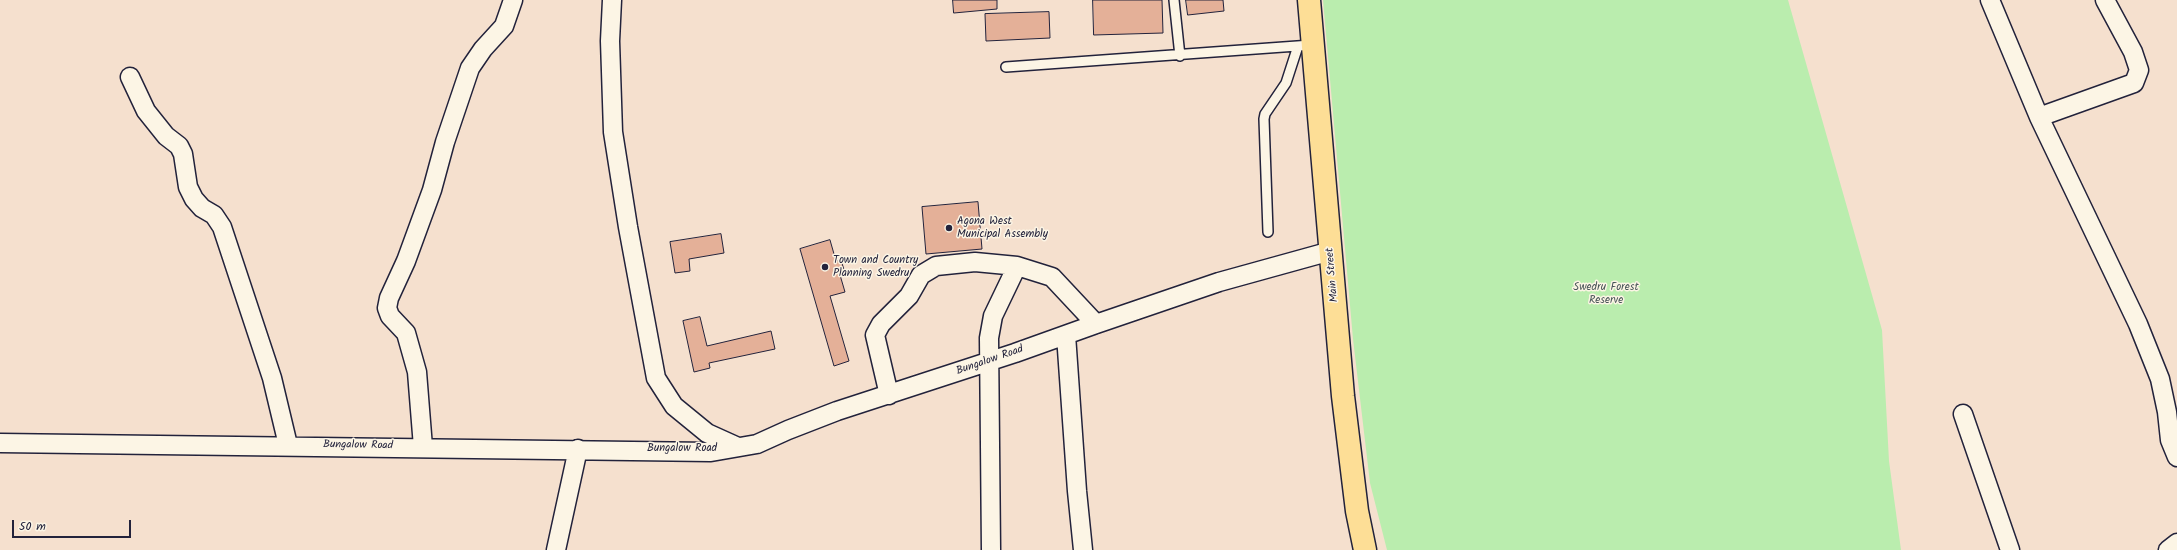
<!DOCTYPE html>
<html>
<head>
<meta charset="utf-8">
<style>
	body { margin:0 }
	#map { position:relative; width:2177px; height:550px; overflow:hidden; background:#f5e0ce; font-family:Kalam,sans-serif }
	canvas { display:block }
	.scale { position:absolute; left:12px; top:520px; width:119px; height:18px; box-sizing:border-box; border:2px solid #22223b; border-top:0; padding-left:5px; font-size:12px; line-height:14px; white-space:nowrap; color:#22223b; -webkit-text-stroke:3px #fcf5e5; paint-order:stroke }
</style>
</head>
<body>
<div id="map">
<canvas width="2177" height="550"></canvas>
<div class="scale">50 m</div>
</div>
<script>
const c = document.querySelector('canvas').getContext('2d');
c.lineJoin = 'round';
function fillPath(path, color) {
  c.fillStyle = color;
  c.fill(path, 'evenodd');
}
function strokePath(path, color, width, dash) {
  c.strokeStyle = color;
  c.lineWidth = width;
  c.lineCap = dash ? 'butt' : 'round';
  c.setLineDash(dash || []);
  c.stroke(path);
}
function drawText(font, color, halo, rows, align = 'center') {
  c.font = font + ' Kalam,sans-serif';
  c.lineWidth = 3;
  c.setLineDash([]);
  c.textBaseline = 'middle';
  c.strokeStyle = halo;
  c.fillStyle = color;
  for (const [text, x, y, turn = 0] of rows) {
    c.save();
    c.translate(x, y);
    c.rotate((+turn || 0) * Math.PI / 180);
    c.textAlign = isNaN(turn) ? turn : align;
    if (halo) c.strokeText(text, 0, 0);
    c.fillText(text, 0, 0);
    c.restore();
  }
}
fillPath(new Path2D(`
	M 1323,0 L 1788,0 L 1882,330 L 1889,461 L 1901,550 L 1387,550 L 1370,483 L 1353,339 Z`), '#baedae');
const building = new Path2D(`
	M 953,0 L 997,0 L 997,9 L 954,13 Z
	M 1093,0 L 1162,0 L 1163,33 L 1094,35 Z
	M 1186,0 L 1223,0 L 1224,11 L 1188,15 Z
	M 1049,12 L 1050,38 L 986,41 L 985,14 Z
	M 978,202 L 982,249 L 926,254 L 922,207 Z
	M 721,234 L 724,253 L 689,259 L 690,271 L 675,273 L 670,242 Z
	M 830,240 L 836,261 L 841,260 L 845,273 L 840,275 L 845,292 L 830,296 L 849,361 L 834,366 L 800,249 Z
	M 700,317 L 707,346 L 771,331 L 775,349 L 709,363 L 710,368 L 694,372 L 683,321 Z`);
fillPath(building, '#e4b098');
strokePath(building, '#22223b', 1);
const service = new Path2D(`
	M 1174,0 L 1180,56
	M 1006,67 L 1311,45
	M 1268,232 L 1264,119 L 1265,114 L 1286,83 L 1298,46`);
const minor = new Path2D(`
	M 612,0 L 610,41 L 613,132 L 628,227 L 656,378 L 674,406 L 707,433 L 738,447
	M 1990,0 L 2039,117 L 2138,324 L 2160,379 L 2167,412 L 2170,440 L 2177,457
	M 130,77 L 146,111 L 166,136 L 179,146 L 183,154 L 188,187 L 194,199 L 202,208 L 214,215 L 222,227 L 272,378 L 288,445
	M 2039,117 L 2134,83 L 2139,70 L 2133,52 L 2105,0
	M 1066,335 L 1077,491 L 1083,550
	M 889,395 L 875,335 L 881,324 L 909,296 L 921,275 L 936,266 L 975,262 L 1017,266 L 1052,277 L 1096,324
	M 1963,414 L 2010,550
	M 0,443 L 711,452 L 757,444 L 788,430 L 837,411 L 1015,353 L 1096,324 L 1219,282 L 1331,251
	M 423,447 L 417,372 L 406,333 L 390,316 L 387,308 L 389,298 L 406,261 L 432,190 L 445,142 L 470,68 L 483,49 L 504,26 L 513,0
	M 556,550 L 578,449
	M 991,550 L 989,338 L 993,316 L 1017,266
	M 2168,550 L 2177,543`);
const primary = new Path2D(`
	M 1309,0 L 1343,396 L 1357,511 L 1365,550`);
strokePath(service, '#22223b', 12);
strokePath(minor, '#22223b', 21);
strokePath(primary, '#22223b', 25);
strokePath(service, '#fcf5e5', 9);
strokePath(minor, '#fcf5e5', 18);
strokePath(primary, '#fdde96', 22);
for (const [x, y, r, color] of [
	[949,228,4,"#22223b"],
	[825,267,4,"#22223b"]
]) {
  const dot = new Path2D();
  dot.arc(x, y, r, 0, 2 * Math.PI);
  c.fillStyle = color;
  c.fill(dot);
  strokePath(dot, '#fcf5e5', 1.5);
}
drawText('11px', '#22223b', '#fcf5e5', [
	["Agona West",957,222],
	["Municipal Assembly",957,235],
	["Town and Country",833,261],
	["Planning Swedru",833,274]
], 'left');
drawText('11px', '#22223b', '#fcf5e5', [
	["Main Street",1333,275,-95],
	["Bungalow Road",990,361,-19],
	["Bungalow Road",358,446,1],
	["Bungalow Road",682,449]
]);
drawText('11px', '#485558', '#fcf5e5', [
	["Swedru Forest",1606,288],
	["Reserve",1606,301]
]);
</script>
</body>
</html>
